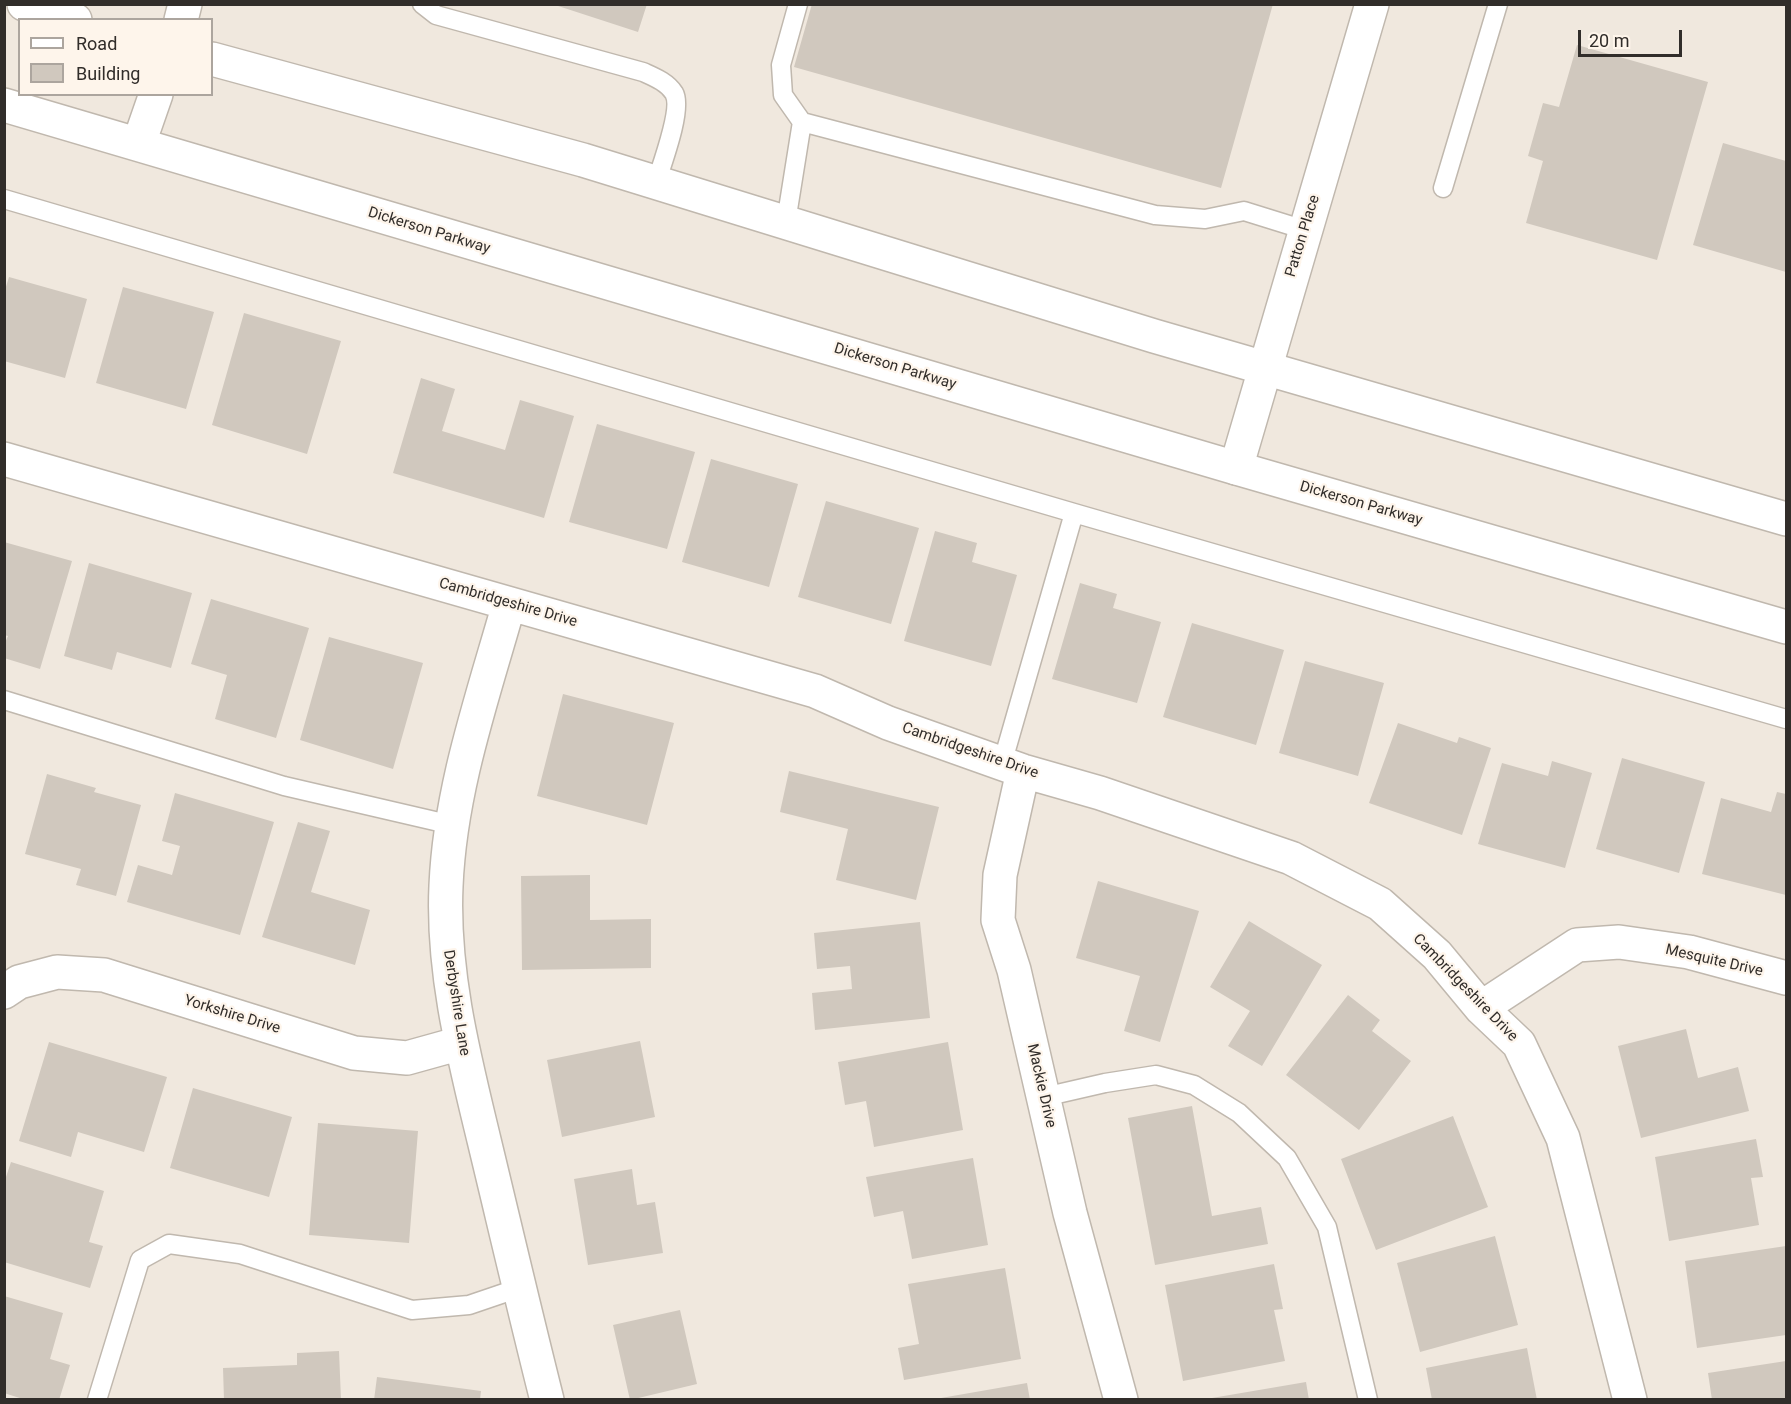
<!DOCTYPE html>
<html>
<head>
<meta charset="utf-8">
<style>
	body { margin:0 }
	#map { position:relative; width:1791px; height:1404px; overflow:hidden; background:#f0e8de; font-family:Roboto,sans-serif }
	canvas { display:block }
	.frame { position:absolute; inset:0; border:6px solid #312d2a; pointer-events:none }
	.legend { position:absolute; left:18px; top:18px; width:195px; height:78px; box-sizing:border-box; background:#fef5eb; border:2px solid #aca59e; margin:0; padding:8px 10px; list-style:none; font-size:18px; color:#312d2a }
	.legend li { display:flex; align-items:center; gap:12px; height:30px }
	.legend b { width:30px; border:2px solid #aca59e }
	.scale { position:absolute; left:1578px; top:30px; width:104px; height:27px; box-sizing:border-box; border:3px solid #312d2a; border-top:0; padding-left:8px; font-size:18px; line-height:21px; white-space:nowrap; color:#312d2a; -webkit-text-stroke:4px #fef5eb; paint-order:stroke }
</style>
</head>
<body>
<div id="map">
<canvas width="1791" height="1404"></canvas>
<div class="frame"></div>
<ul class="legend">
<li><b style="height:8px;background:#fff"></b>Road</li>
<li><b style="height:16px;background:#d0c8be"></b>Building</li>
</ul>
<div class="scale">20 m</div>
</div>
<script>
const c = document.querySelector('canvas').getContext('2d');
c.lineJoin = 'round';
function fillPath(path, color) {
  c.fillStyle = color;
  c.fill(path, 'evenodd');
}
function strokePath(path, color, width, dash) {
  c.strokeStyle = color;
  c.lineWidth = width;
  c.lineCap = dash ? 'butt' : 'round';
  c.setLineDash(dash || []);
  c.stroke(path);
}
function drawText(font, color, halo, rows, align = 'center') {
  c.font = font + ' Roboto,sans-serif';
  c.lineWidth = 4.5;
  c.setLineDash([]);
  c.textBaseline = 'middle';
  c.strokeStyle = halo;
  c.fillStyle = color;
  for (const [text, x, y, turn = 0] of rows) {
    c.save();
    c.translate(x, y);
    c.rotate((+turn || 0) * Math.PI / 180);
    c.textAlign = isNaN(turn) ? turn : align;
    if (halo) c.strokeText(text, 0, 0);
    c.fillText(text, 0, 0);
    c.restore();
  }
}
fillPath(new Path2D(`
	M 552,4 L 647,4 L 638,32 Z
	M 812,4 L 1273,4 L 1221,188 L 794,67 Z
	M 1577,45 L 1708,82 L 1657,260 L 1526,223 L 1543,161 L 1528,156 L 1543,103 L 1559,107 Z
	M 1723,143 L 1786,161 L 1786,272 L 1693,245 Z
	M 9,277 L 87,299 L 65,378 L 4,361 L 4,293 Z
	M 123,287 L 214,312 L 186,409 L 96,383 Z
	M 244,313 L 341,341 L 307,454 L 212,425 Z
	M 421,378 L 455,389 L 442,431 L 505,450 L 520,400 L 574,416 L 544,518 L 393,473 Z
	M 597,424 L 695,452 L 667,549 L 569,522 Z
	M 711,459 L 798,484 L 769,587 L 682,562 Z
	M 826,501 L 919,528 L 891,624 L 798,597 Z
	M 935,531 L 977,543 L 972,562 L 1017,575 L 991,666 L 904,641 Z
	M 4,542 L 72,561 L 40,669 L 4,658 L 4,645 L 8,636 L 4,635 Z
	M 89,563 L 192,593 L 171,668 L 117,652 L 112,670 L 64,656 Z
	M 1080,583 L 1117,594 L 1113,608 L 1161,622 L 1137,703 L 1052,679 Z
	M 211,599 L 309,628 L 276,738 L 215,719 L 227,675 L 191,664 Z
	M 1192,623 L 1284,650 L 1256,745 L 1163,717 Z
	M 329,637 L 423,663 L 393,769 L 300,740 Z
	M 1305,661 L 1384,683 L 1358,776 L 1279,753 Z
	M 563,694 L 674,723 L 647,825 L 537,796 Z
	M 1398,723 L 1457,743 L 1459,737 L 1491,748 L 1462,835 L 1369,803 Z
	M 1622,758 L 1705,782 L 1679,873 L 1596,849 Z
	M 1552,761 L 1592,773 L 1565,868 L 1478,844 L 1502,763 L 1548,776 Z
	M 789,771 L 939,807 L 916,900 L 836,880 L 848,829 L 780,812 Z
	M 47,774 L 96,788 L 94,792 L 141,805 L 116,896 L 76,885 L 81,869 L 25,854 Z
	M 1777,792 L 1786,794 L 1786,895 L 1702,874 L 1721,798 L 1771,812 Z
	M 175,793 L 274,822 L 240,935 L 127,902 L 138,865 L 172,875 L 180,846 L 162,841 Z
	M 298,822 L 330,831 L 311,892 L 370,910 L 355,965 L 262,937 Z
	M 590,875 L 590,920 L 651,919 L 651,968 L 522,970 L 521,876 Z
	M 1098,881 L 1199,911 L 1160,1042 L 1124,1031 L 1140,976 L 1076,958 Z
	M 1249,921 L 1322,965 L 1262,1066 L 1228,1046 L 1250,1011 L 1210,987 Z
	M 920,922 L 930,1018 L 815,1030 L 812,993 L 852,989 L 850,966 L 817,969 L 814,933 Z
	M 1348,995 L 1380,1020 L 1372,1031 L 1411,1061 L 1359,1130 L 1286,1075 Z
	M 1686,1029 L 1698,1078 L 1738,1067 L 1749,1111 L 1641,1138 L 1618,1046 Z
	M 640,1041 L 655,1117 L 562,1137 L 547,1060 Z
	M 49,1042 L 167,1077 L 144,1152 L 78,1132 L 71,1157 L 19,1141 Z
	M 948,1042 L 963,1130 L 874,1147 L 866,1101 L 845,1105 L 838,1062 Z
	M 193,1088 L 292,1117 L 269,1197 L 170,1168 Z
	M 1192,1106 L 1212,1216 L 1261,1207 L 1268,1244 L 1155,1265 L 1128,1118 Z
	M 1453,1116 L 1488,1207 L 1376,1250 L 1341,1159 Z
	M 318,1123 L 418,1131 L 409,1243 L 309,1235 Z
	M 1756,1139 L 1763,1177 L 1751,1178 L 1759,1225 L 1669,1241 L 1655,1157 Z
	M 973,1158 L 988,1245 L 912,1259 L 903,1211 L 874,1217 L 866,1177 Z
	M 11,1162 L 104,1191 L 89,1242 L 103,1246 L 90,1288 L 4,1262 L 4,1183 Z
	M 632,1169 L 637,1205 L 655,1202 L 663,1253 L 588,1265 L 574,1179 Z
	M 1495,1236 L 1518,1325 L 1420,1352 L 1397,1263 Z
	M 1786,1246 L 1786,1335 L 1697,1348 L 1685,1261 Z
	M 1274,1264 L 1283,1309 L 1274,1310 L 1285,1361 L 1183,1381 L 1165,1285 Z
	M 1005,1268 L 1021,1359 L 904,1380 L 898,1348 L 919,1344 L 908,1284 Z
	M 4,1296 L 63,1313 L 50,1359 L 70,1365 L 59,1400 L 26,1400 L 4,1393 Z
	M 680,1310 L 697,1384 L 630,1400 L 613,1325 Z
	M 1527,1348 L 1537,1400 L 1432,1400 L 1426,1368 Z
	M 339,1351 L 341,1400 L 224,1400 L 223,1368 L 297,1365 L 297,1353 Z
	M 1786,1361 L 1786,1400 L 1712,1400 L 1708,1373 Z
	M 377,1377 L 481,1391 L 480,1400 L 374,1400 Z
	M 1306,1382 L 1309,1400 L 1212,1400 L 1212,1398 Z
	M 1027,1383 L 1030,1400 L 941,1400 L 941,1398 Z`), '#d0c8be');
const service = new Path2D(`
	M 422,4 L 436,15 L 643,72 C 654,77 667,82 674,93 C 683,108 662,164 656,183
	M 802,122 L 1155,215 L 1205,219 L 1244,211 L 1305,230
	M 1443,188 L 1498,4
	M 4,199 L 1074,513 L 1786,719
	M 786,222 L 802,122 L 783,95 L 781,65 L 798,4
	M 4,700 L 284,786 L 452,825
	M 1002,764 L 1074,513
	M 1044,1097 L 1105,1083 L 1156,1075 L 1194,1085 L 1239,1113 L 1287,1158 L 1327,1227 L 1368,1400
	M 97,1400 L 140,1260 L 169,1244 L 240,1254 L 412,1310 L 469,1305 L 519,1288`);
const minor = new Path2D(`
	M 181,20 L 185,4
	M 139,143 L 156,94
	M 4,459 L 815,691 L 888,723 L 1023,771 L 1100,793 L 1291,858 L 1380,904 L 1437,955 L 1481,1008 L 1519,1044 L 1563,1138 L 1630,1400
	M 1236,468 L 1372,4
	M 509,604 C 483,696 450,789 446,886 C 442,972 464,1057 484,1140 C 505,1227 525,1313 547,1400
	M 1023,771 L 1000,875 L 998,920 L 1014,970 L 1070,1213 L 1121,1400
	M 4,992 L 19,982 L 57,972 L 104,975 L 354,1053 L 407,1058 L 461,1043
	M 1481,1008 L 1577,945 L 1619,942 L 1689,952 L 1786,978`);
const secondary = new Path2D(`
	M 24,4 L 75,20
	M 212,59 L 583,160 L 1154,336 L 1786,519
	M 4,105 L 1236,468 L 1786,627`);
strokePath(service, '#c0b8ae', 21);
strokePath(minor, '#c0b8ae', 36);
strokePath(secondary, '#c0b8ae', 36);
strokePath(service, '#fff', 18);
strokePath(minor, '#fff', 33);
strokePath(secondary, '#fff', 33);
drawText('15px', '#312d2a', '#fef5eb', [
	["Dickerson Parkway",429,231,17],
	["Patton Place",1303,236,-73],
	["Dickerson Parkway",895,367,17],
	["Dickerson Parkway",1361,504,16],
	["Cambridgeshire Drive",508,603,16],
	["Cambridgeshire Drive",970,751,19],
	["Mesquite Drive",1714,961,13],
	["Cambridgeshire Drive",1465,988,46],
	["Derbyshire Lane",456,1003,81],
	["Yorkshire Drive",232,1015,17],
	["Mackie Drive",1041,1086,77]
]);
</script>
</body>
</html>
